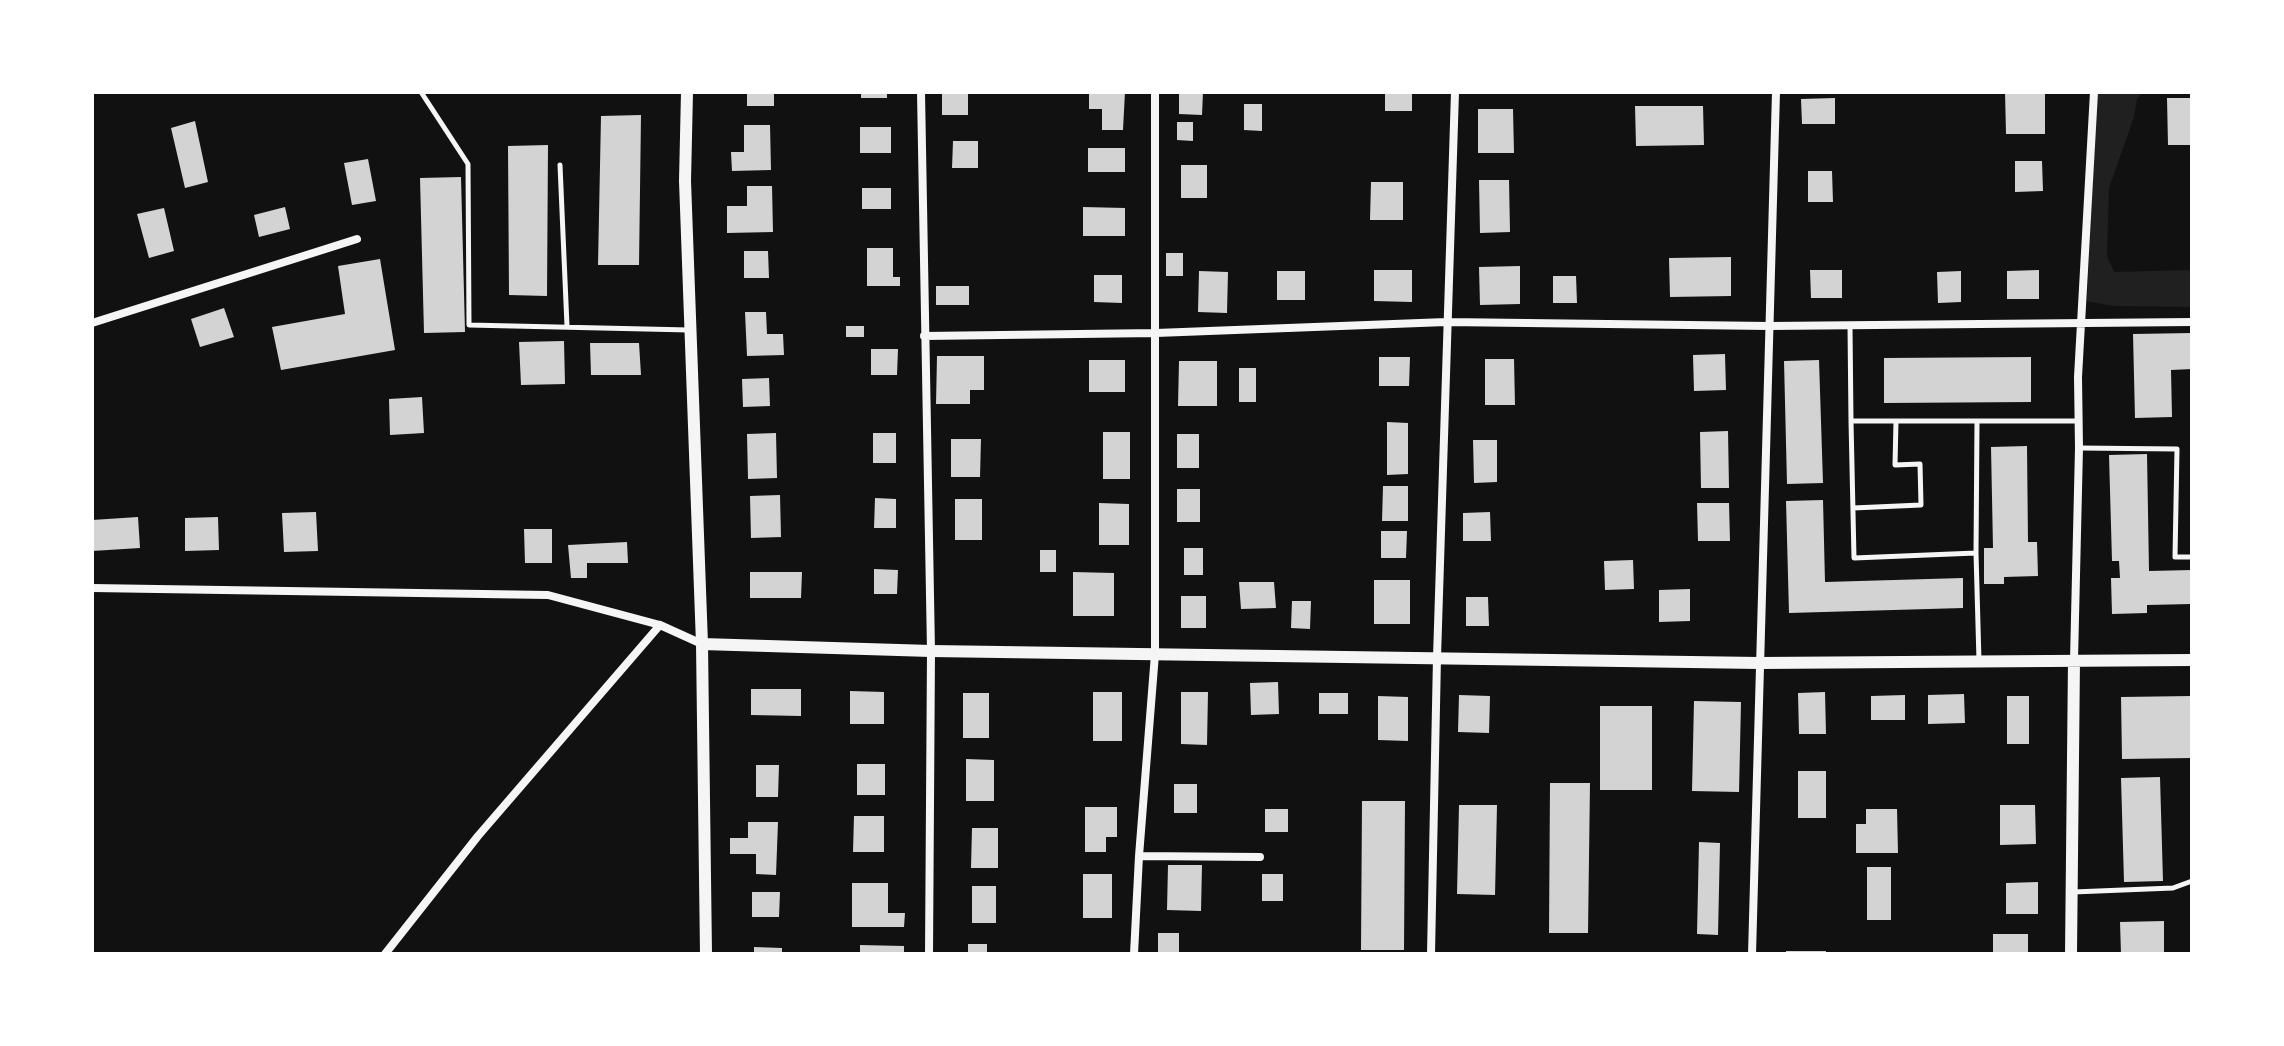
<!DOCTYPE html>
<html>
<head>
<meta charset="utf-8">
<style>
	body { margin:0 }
	#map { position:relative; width:2284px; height:1046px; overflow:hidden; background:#111; font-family:Ubuntu,sans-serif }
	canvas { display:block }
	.frame { position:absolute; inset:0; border:94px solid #fff; pointer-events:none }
</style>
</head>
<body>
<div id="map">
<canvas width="2284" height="1046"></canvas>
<div class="frame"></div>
</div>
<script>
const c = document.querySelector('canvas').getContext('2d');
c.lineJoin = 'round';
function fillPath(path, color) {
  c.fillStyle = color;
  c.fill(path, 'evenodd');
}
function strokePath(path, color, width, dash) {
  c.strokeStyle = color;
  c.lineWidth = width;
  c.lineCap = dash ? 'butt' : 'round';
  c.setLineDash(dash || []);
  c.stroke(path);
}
fillPath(new Path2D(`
	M 2097,92 L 2143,92 L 2137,99 L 2134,117 L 2109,188 L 2107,256 L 2114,272 L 2192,270 L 2192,307 L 2113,306 L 2087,301 Z`), '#202020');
fillPath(new Path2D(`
	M 747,92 L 774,92 L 774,106 L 747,106 Z
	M 861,92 L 887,92 L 887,98 L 861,98 Z
	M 942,92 L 968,92 L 968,115 L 942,115 Z
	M 1089,92 L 1125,92 L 1123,130 L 1102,130 L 1102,109 L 1089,109 Z
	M 1179,92 L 1203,92 L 1202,115 L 1179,114 Z
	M 1385,92 L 1412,92 L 1412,111 L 1385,111 Z
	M 2005,92 L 2045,92 L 2045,134 L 2006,134 Z
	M 1835,98 L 1835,124 L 1802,124 L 1801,99 Z
	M 2167,98 L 2192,98 L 2192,145 L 2168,145 Z
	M 1244,104 L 1262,104 L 1262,131 L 1244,130 Z
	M 1635,106 L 1703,106 L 1704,145 L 1636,146 Z
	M 1478,109 L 1513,109 L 1514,153 L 1478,153 Z
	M 641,115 L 639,265 L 598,265 L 601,116 Z
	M 195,121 L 208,182 L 185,188 L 171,128 Z
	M 1177,122 L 1193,122 L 1193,141 L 1177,140 Z
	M 744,125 L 770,125 L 771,170 L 732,171 L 731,152 L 744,152 Z
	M 860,127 L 891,127 L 891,153 L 860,153 Z
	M 953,141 L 978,141 L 978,168 L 952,168 Z
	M 548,145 L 547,296 L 509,295 L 508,146 Z
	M 1088,148 L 1125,148 L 1125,172 L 1088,172 Z
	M 368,159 L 376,201 L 352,205 L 344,163 Z
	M 2015,161 L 2042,161 L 2043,191 L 2015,192 Z
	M 1181,165 L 1207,165 L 1207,198 L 1181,198 Z
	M 1808,171 L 1832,171 L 1833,202 L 1808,202 Z
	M 461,177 L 465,332 L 424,333 L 420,178 Z
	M 1479,180 L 1509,180 L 1510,232 L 1480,233 Z
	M 1371,182 L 1403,182 L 1403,220 L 1370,220 Z
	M 747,186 L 772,186 L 773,232 L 727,233 L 727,206 L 747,206 Z
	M 862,188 L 891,188 L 891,209 L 862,209 Z
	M 285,207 L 290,229 L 259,237 L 254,215 Z
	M 1083,207 L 1125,208 L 1125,236 L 1083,236 Z
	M 164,208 L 174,251 L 149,258 L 137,214 Z
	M 867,248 L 893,248 L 893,277 L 900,277 L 900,286 L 867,286 Z
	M 744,251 L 768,251 L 769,278 L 744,278 Z
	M 1166,253 L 1183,253 L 1183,276 L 1166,276 Z
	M 1731,257 L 1731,296 L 1670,297 L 1669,258 Z
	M 380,259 L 395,350 L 281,370 L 272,327 L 345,314 L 338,266 Z
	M 1520,266 L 1520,304 L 1480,305 L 1479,267 Z
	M 1374,270 L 1412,270 L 1412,302 L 1374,301 Z
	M 1810,270 L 1842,270 L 1842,298 L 1811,298 Z
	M 2039,270 L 2039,299 L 2007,299 L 2007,271 Z
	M 1199,271 L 1228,272 L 1227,313 L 1198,312 Z
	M 1277,271 L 1305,271 L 1305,300 L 1277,300 Z
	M 1961,271 L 1961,302 L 1938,303 L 1937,272 Z
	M 1094,275 L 1122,275 L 1122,303 L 1094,302 Z
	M 1553,276 L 1576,276 L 1577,303 L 1553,303 Z
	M 936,286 L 969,286 L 969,305 L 936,305 Z
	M 224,308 L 234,337 L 200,347 L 191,319 Z
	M 745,312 L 766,312 L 767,334 L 783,334 L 784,355 L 747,356 Z
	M 846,326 L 864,326 L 864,337 L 846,337 Z
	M 2192,333 L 2192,369 L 2171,370 L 2172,417 L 2135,418 L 2133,334 Z
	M 564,341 L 565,384 L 521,385 L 519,342 Z
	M 590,343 L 639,343 L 641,375 L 591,375 Z
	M 871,349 L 898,349 L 897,375 L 871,375 Z
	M 1725,354 L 1726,390 L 1694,391 L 1693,355 Z
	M 937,356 L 984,356 L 984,390 L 970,390 L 970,404 L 936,404 Z
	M 1379,357 L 1410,357 L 1409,386 L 1379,386 Z
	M 2031,357 L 2031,402 L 1884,403 L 1884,358 Z
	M 1485,359 L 1514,359 L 1515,405 L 1485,405 Z
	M 1089,360 L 1125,360 L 1125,392 L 1089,392 Z
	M 1819,360 L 1823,483 L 1787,484 L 1784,361 Z
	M 1179,361 L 1217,361 L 1217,406 L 1178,406 Z
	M 1239,368 L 1256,368 L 1256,402 L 1239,402 Z
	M 769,378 L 770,406 L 743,407 L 742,379 Z
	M 422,397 L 424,433 L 390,435 L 389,399 Z
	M 1387,422 L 1408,423 L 1408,474 L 1387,475 Z
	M 1728,431 L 1729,488 L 1701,488 L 1700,432 Z
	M 1103,432 L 1130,432 L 1130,479 L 1103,479 Z
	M 776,433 L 777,478 L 748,479 L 747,434 Z
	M 873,433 L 896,433 L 896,463 L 873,463 Z
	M 1177,434 L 1199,434 L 1199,468 L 1177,468 Z
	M 951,439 L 981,439 L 980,477 L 951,477 Z
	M 1473,440 L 1497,440 L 1497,482 L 1474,483 Z
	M 2027,446 L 2028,542 L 2037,542 L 2038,576 L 2004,577 L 2004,584 L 1984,584 L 1984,548 L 1993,548 L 1991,447 Z
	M 2147,454 L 2149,571 L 2192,570 L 2192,604 L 2147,605 L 2147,613 L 2112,614 L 2111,578 L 2120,578 L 2119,561 L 2112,561 L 2109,455 Z
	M 1383,486 L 1408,486 L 1408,521 L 1382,521 Z
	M 1177,489 L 1200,489 L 1200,522 L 1177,522 Z
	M 780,495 L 781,537 L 751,538 L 750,496 Z
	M 875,498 L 896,499 L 896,528 L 874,528 Z
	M 955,499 L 982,499 L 982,540 L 955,540 Z
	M 1823,500 L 1825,582 L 1963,578 L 1963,608 L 1789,613 L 1786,501 Z
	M 1099,503 L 1129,504 L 1129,545 L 1099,545 Z
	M 1697,503 L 1729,503 L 1730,541 L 1698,541 Z
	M 316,512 L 318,551 L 284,552 L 282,513 Z
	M 1490,512 L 1491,541 L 1463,541 L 1463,513 Z
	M 138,517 L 140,548 L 92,551 L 92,520 Z
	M 218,517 L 219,550 L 185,551 L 185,518 Z
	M 524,529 L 552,529 L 552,563 L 525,563 Z
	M 1381,531 L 1407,531 L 1406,558 L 1381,558 Z
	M 627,542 L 628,563 L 587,563 L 587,578 L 571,578 L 568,545 Z
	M 1184,548 L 1203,548 L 1203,575 L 1184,575 Z
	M 1040,550 L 1056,550 L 1056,572 L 1040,572 Z
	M 1633,560 L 1634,589 L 1605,590 L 1604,561 Z
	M 874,569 L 898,570 L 897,594 L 874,594 Z
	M 750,572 L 802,572 L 801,598 L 750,598 Z
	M 1073,572 L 1114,573 L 1114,616 L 1073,616 Z
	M 1374,580 L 1410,580 L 1410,624 L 1374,624 Z
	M 1239,582 L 1274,582 L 1276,608 L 1241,609 Z
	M 1690,589 L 1690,621 L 1659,622 L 1659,590 Z
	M 1181,596 L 1206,596 L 1206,628 L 1181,628 Z
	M 1466,597 L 1488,597 L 1489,626 L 1466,626 Z
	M 1292,601 L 1311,601 L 1310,629 L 1291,628 Z
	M 1278,682 L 1279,714 L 1251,715 L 1250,683 Z
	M 751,689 L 801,689 L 801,716 L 751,715 Z
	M 850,691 L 884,692 L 884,724 L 850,724 Z
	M 1093,692 L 1122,692 L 1122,741 L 1093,741 Z
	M 1181,692 L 1208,692 L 1207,745 L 1181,744 Z
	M 1825,692 L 1826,734 L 1799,734 L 1798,693 Z
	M 963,693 L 989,693 L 989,738 L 963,738 Z
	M 1319,693 L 1348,693 L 1348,714 L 1319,714 Z
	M 1964,694 L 1965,723 L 1928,724 L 1928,695 Z
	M 1459,695 L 1490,696 L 1489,733 L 1458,732 Z
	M 1905,695 L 1905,720 L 1871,720 L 1871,696 Z
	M 1378,696 L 1408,697 L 1408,741 L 1378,740 Z
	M 2007,696 L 2029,696 L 2029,744 L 2007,744 Z
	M 2192,696 L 2192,758 L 2122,759 L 2121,697 Z
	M 1694,701 L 1741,702 L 1739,792 L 1692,791 Z
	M 1600,706 L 1652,706 L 1652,790 L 1600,790 Z
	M 966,759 L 994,760 L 994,801 L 966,801 Z
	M 857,764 L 885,764 L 885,795 L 857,795 Z
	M 756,765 L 779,765 L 778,797 L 756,797 Z
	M 1798,771 L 1826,771 L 1826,818 L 1798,818 Z
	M 2160,777 L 2163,881 L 2124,882 L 2121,778 Z
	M 1550,783 L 1590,783 L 1588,933 L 1549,933 Z
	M 1174,784 L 1197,784 L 1197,813 L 1174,813 Z
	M 1362,801 L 1405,801 L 1404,950 L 1361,950 Z
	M 1459,805 L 1497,805 L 1495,895 L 1457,894 Z
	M 2000,805 L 2035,805 L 2036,844 L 2000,845 Z
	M 1085,807 L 1117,807 L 1117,837 L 1106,837 L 1106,852 L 1085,852 Z
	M 1265,809 L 1288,809 L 1288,832 L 1265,832 Z
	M 1866,809 L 1897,809 L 1898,853 L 1856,853 L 1856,824 L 1866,824 Z
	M 854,816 L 884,816 L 884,852 L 853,852 Z
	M 748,822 L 778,822 L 776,875 L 756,874 L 756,854 L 730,854 L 730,838 L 748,838 Z
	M 972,828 L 998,828 L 998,868 L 971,868 Z
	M 1699,842 L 1720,843 L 1718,935 L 1697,934 Z
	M 1168,865 L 1202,865 L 1201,911 L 1167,910 Z
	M 1867,867 L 1891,867 L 1891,920 L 1867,920 Z
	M 1083,874 L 1112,874 L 1112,918 L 1083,918 Z
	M 1262,874 L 1283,874 L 1283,901 L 1262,901 Z
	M 2038,882 L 2038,914 L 2006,914 L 2006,883 Z
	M 852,883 L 888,883 L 888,913 L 905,913 L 904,927 L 852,927 Z
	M 972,886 L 996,886 L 996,923 L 972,923 Z
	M 752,892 L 780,892 L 779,917 L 752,917 Z
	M 2164,921 L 2164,954 L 2121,954 L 2120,922 Z
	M 1158,933 L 1179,933 L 1179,954 L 1158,954 Z
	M 1993,934 L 2028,934 L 2028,954 L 1993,954 Z
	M 968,944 L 987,944 L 987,954 L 968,954 Z
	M 860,945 L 904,946 L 904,954 L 860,954 Z
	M 754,947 L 782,948 L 782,954 L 754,954 Z
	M 1786,951 L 1826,951 L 1826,954 L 1786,954 Z`), '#d3d3d3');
strokePath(new Path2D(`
	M 421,92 L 468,164 L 469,325 L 689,330
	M 560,165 L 567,326
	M 1850,326 L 1851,421 L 2079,421
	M 1851,421 L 1854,558 L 1976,553 L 1979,661
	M 2079,448 L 2177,449 L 2175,557 L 2192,557
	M 1853,508 L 1921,505 L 1920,464 L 1895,465 L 1896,421
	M 1976,553 L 1977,422
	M 2073,892 L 2173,888 L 2192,881`), '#f5f5f5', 5);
strokePath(new Path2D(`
	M 921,92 L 931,651 L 929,954
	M 92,323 L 357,239
	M 924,336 L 1156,333 L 1446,322 L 1769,326 L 2192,322
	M 92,588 L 548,595 L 660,625 L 702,644
	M 2074,660 L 2079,448 L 2078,377 L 2094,92
	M 1139,856 L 1260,857
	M 385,954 L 478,836 L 660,625
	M 1134,954 L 1139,856 L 1155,654 L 1155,92
	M 1431,954 L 1437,657 L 1455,92
	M 1752,954 L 1776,92`), '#f5f5f5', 8);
strokePath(new Path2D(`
	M 687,92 L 685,181 L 702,644 L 706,954
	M 702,644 L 931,651 L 1759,663 L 2192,660
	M 2071,954 L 2074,660`), '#f5f5f5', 12);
</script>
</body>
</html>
